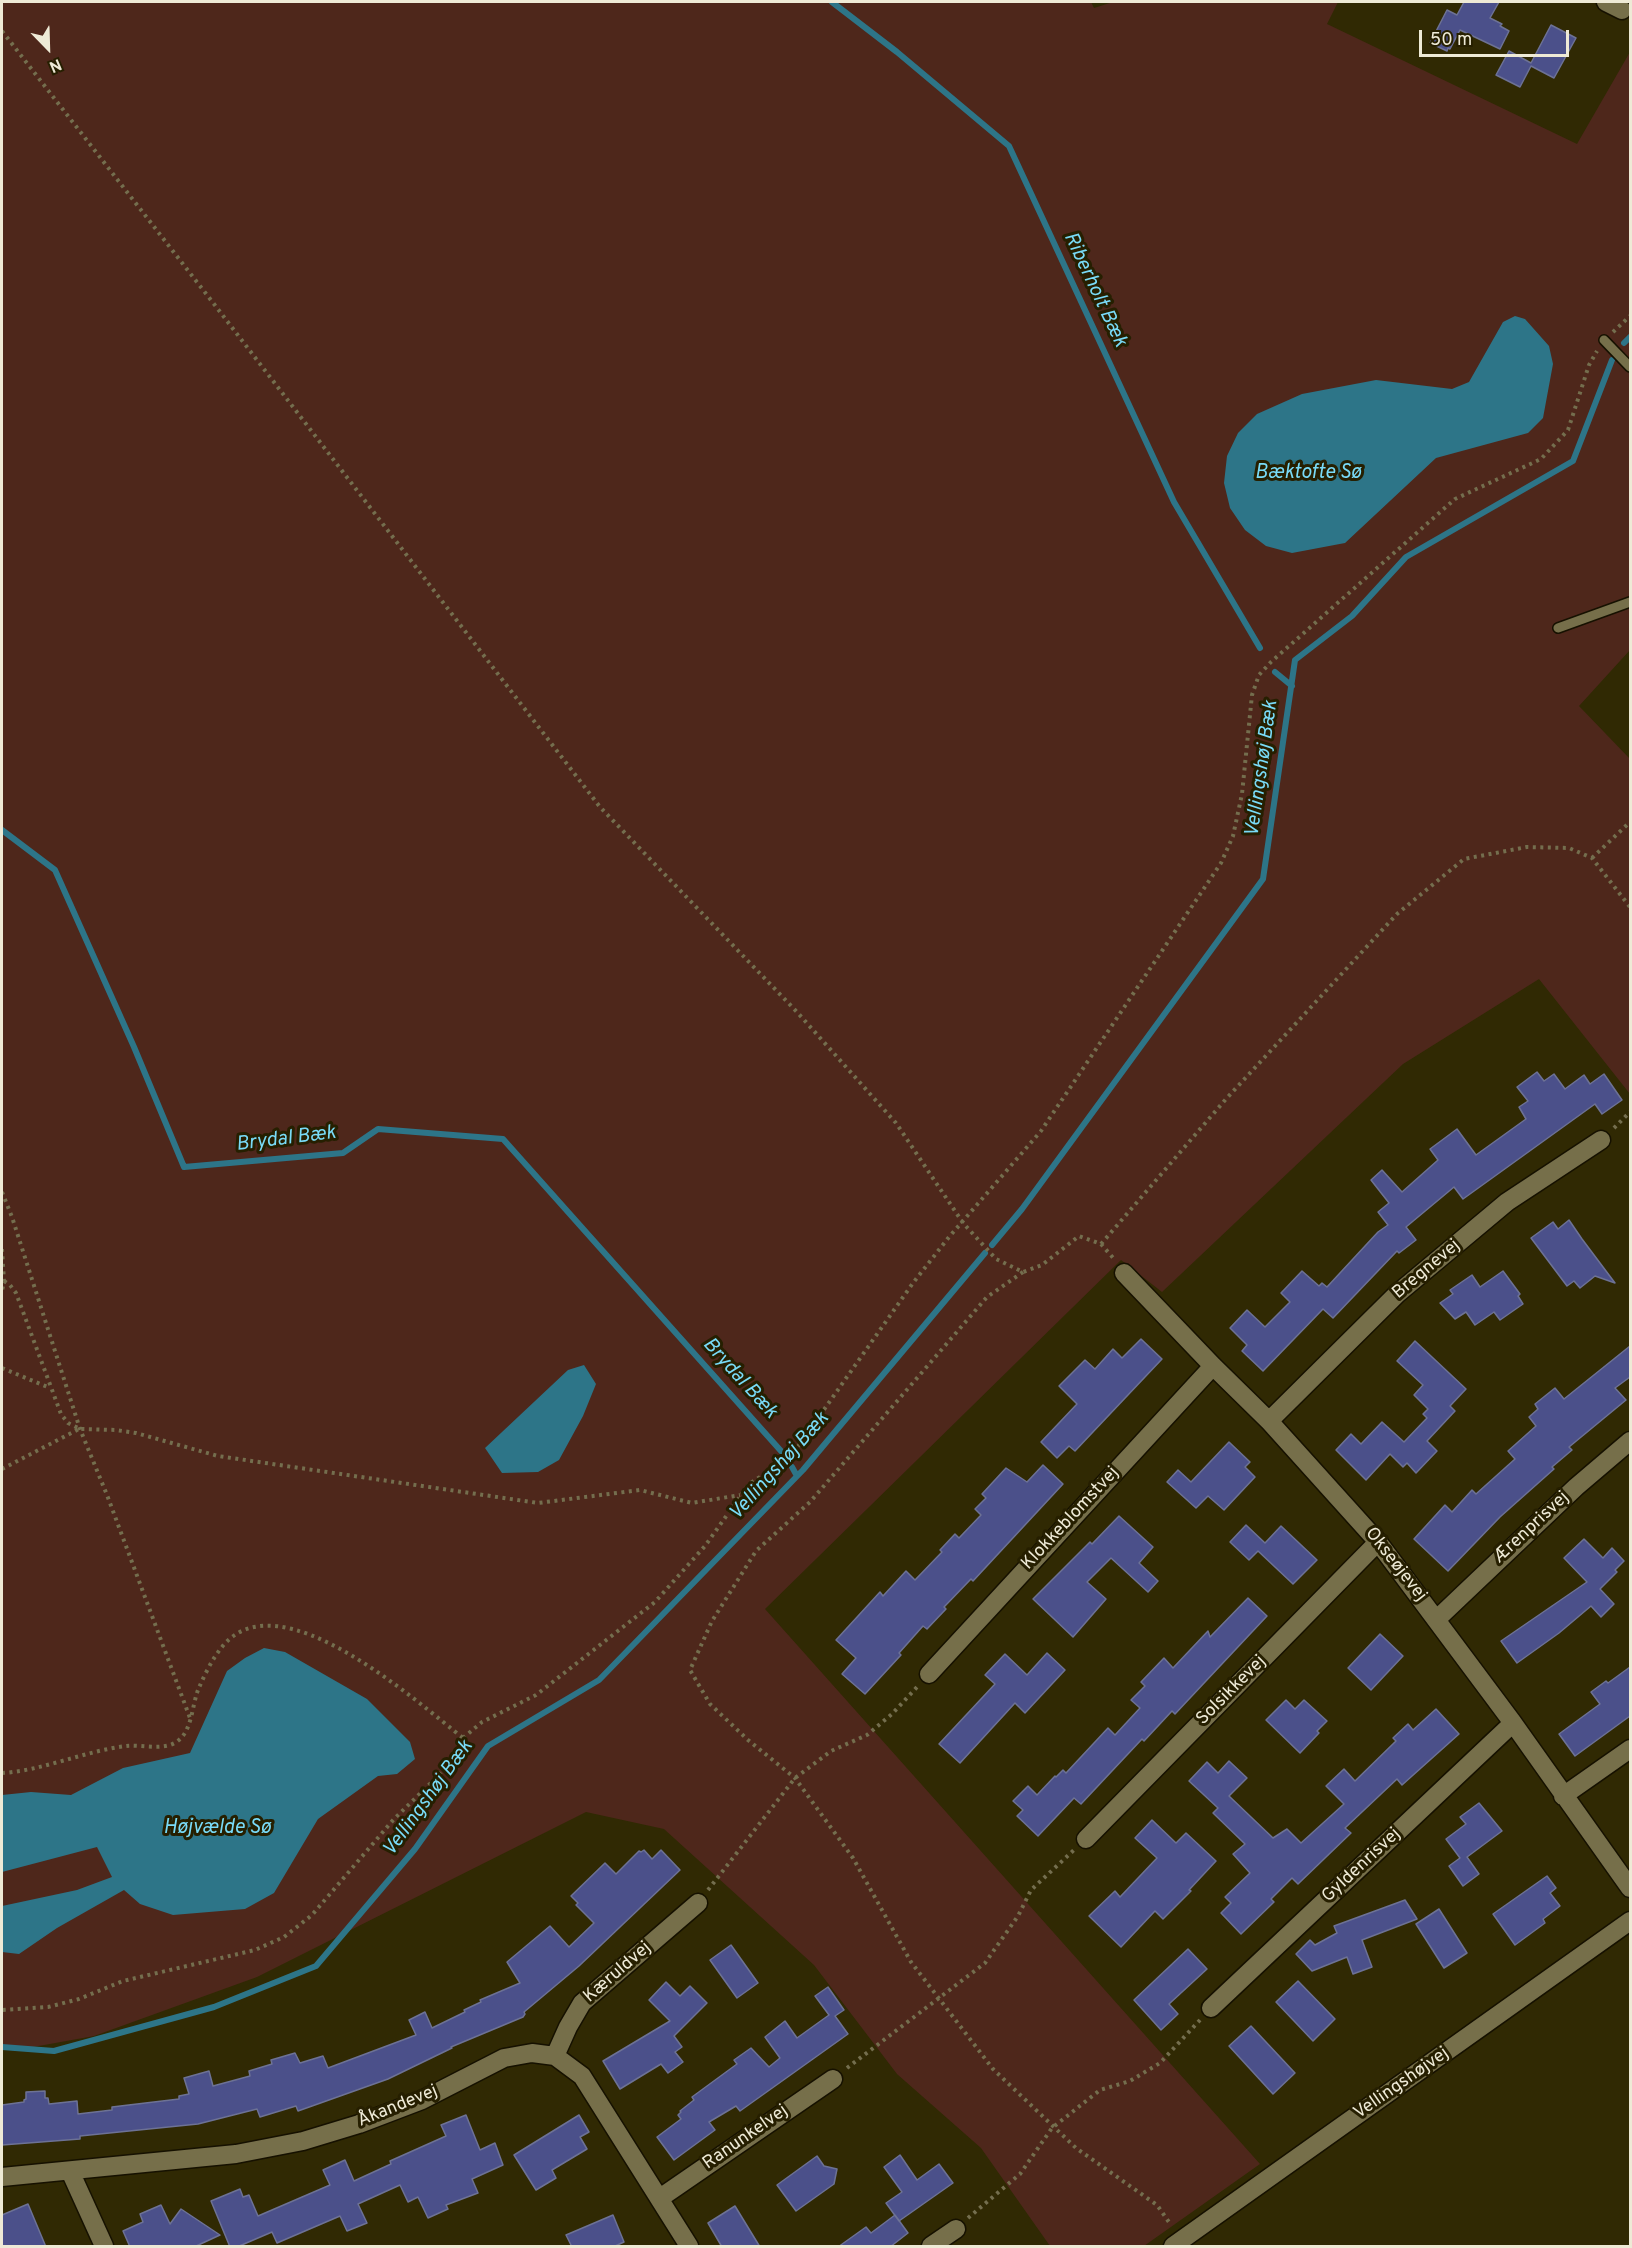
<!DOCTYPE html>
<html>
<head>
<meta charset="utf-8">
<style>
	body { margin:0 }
	#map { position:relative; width:1632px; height:2248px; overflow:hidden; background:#302903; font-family:Overpass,sans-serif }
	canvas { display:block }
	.frame { position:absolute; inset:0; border:3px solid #eeead6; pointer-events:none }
	.north { position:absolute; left:18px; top:18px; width:60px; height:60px; -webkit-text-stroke:4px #261f00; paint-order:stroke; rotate:157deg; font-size:16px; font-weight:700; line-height:24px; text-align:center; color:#eeead6 }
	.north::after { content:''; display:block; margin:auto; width:21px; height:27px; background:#eeead6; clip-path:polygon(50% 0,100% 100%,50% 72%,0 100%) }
	.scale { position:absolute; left:1419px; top:30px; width:150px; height:27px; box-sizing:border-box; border:3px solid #eeead6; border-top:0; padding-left:8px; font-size:18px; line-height:21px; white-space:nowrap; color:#eeead6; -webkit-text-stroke:4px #261f00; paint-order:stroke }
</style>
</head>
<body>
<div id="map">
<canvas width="1632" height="2248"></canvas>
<div class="frame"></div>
<div class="north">N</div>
<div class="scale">50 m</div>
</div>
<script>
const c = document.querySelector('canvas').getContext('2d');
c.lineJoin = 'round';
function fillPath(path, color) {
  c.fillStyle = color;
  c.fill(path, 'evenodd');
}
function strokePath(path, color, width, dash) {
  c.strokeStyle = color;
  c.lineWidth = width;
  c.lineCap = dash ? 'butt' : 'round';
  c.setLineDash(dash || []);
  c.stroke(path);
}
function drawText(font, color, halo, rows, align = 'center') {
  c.font = font + ' Overpass,sans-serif';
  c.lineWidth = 6;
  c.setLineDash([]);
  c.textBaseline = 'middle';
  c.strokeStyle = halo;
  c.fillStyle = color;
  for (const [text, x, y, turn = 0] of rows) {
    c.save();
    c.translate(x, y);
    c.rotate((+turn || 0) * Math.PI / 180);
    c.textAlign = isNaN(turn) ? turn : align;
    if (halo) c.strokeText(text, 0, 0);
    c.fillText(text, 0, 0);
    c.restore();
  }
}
fillPath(new Path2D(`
	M 2,2 L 1091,2 L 1094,8 L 1113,2 L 1338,2 L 1327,24 L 1577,144 L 1630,52 L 1630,650 L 1579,706 L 1630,759 L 1630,1094 L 1539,979 L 1403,1064 L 1162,1292 L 1121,1260 L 765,1609 L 1260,2164 L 1144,2246 L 1050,2246 L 981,2148 L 897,2074 L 814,1965 L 664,1829 L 586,1812 L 257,1977 L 94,2036 L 22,2049 L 2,2046 Z`), '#4e271b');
fillPath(new Path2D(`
	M 1515,316 L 1525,319 L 1549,346 L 1553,364 L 1543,418 L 1528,433 L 1436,458 L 1345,543 L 1292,553 L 1266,546 L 1245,530 L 1230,508 L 1224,483 L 1227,456 L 1238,433 L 1257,414 L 1302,394 L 1376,380 L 1452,389 L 1469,382 L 1503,322 Z
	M 584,1365 L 596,1384 L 583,1416 L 559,1460 L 538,1472 L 502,1473 L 485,1448 L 568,1370 Z
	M 264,1648 L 285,1652 L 367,1699 L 410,1742 L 415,1759 L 397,1774 L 378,1776 L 318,1819 L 274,1893 L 245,1909 L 173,1915 L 140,1904 L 124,1890 L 57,1928 L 19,1954 L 2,1952 L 2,1906 L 77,1890 L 112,1877 L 97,1847 L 2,1872 L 2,1795 L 31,1792 L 71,1795 L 123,1768 L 190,1753 L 227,1671 L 245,1658 Z`), '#2d7588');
strokePath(new Path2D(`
	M 832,2 L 897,52 L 1009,146 L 1174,502 L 1260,648
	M 1624,343 L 1630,337
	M 1275,672 L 1292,686
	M 2,830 L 55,870 L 134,1047 L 184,1167 L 343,1153 L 378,1129 L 503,1139 L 781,1451
	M 992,1245 L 1022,1209 L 1263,879 L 1295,660 L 1352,616 L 1406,557 L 1573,461 L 1612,360
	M 792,1467 L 797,1476
	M 2,2047 L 54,2051 L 214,2007 L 316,1966 L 415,1849 L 488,1746 L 599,1680 L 803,1470 L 985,1253`), '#2d7588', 6);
const building = new Path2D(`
	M 1464,2 L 1499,2 L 1490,18 L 1502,24 L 1500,26 L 1509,31 L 1500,49 L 1460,30 L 1450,49 L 1448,48 L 1447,51 L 1430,43 L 1447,10 L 1457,15 Z
	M 1551,25 L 1576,38 L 1554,78 L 1531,66 L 1520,87 L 1496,75 L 1509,51 L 1531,63 Z
	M 1537,1072 L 1544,1081 L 1554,1074 L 1565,1089 L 1584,1075 L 1590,1084 L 1604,1074 L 1622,1100 L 1602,1114 L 1595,1104 L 1463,1199 L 1454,1187 L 1406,1227 L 1416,1240 L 1399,1253 L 1397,1251 L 1333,1318 L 1323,1309 L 1263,1371 L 1242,1351 L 1247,1345 L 1230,1328 L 1247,1310 L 1265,1327 L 1290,1302 L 1281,1293 L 1302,1271 L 1319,1286 L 1322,1283 L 1327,1287 L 1378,1232 L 1388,1225 L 1378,1212 L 1389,1203 L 1371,1180 L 1382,1170 L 1402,1192 L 1438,1160 L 1430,1149 L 1457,1129 L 1476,1155 L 1526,1119 L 1519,1107 L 1528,1101 L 1517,1087 Z
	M 1569,1220 L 1582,1239 L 1615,1283 L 1595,1276 L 1580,1288 L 1574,1281 L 1567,1286 L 1531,1238 L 1553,1222 L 1558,1229 Z
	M 1503,1271 L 1520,1294 L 1518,1296 L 1523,1304 L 1500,1320 L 1494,1312 L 1475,1325 L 1466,1312 L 1455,1319 L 1440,1303 L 1453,1294 L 1450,1290 L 1472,1275 L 1480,1287 Z
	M 1141,1339 L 1162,1359 L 1075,1451 L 1069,1446 L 1057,1458 L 1041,1442 L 1077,1404 L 1059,1386 L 1085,1360 L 1095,1369 L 1113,1349 L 1122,1358 Z
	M 1415,1341 L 1466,1389 L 1450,1406 L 1455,1411 L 1427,1441 L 1437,1451 L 1416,1473 L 1407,1463 L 1403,1467 L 1390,1454 L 1366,1480 L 1336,1450 L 1351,1434 L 1361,1444 L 1382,1422 L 1404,1442 L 1427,1418 L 1423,1414 L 1428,1409 L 1414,1395 L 1423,1385 L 1397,1361 Z
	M 1630,1346 L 1630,1377 L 1615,1388 L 1626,1400 L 1569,1447 L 1572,1450 L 1552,1467 L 1554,1469 L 1500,1517 L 1448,1571 L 1414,1539 L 1445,1505 L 1452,1512 L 1472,1490 L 1476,1494 L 1515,1459 L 1508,1451 L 1536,1426 L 1529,1417 L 1538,1409 L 1535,1404 L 1555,1388 L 1564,1399 Z
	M 1229,1442 L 1250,1462 L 1245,1467 L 1255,1477 L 1224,1510 L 1208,1496 L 1196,1508 L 1167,1482 L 1178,1470 L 1191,1482 Z
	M 1043,1465 L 1063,1484 L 973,1581 L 971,1579 L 944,1607 L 946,1609 L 927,1629 L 923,1626 L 899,1653 L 901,1655 L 865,1694 L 842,1674 L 856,1658 L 836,1640 L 880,1592 L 883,1596 L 906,1571 L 915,1580 L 942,1552 L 940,1550 L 955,1534 L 959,1538 L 981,1515 L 975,1509 L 986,1498 L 982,1494 L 1006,1468 L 1027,1482 Z
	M 1119,1516 L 1153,1547 L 1139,1563 L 1158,1581 L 1148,1592 L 1111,1558 L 1087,1582 L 1106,1599 L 1073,1637 L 1033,1599 L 1090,1542 L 1092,1544 Z
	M 1246,1525 L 1265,1543 L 1281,1526 L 1317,1560 L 1293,1584 L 1258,1551 L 1249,1560 L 1230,1542 Z
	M 1584,1539 L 1603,1558 L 1612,1548 L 1624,1561 L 1615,1570 L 1617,1572 L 1600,1589 L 1614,1604 L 1601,1617 L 1591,1606 L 1559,1633 L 1517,1663 L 1501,1641 L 1587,1582 L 1564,1558 Z
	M 1248,1598 L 1267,1616 L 1175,1714 L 1172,1711 L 1144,1741 L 1142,1739 L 1081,1804 L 1074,1798 L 1038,1836 L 1017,1816 L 1023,1810 L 1013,1801 L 1028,1786 L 1037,1795 L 1055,1776 L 1056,1777 L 1063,1770 L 1066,1773 L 1108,1728 L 1115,1735 L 1140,1708 L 1131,1700 L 1145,1686 L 1141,1682 L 1164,1658 L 1173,1668 L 1208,1631 L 1210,1637 Z
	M 1380,1634 L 1403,1656 L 1371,1690 L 1348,1668 Z
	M 1047,1653 L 1065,1670 L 1025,1713 L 1015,1703 L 960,1763 L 939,1744 L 995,1684 L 985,1675 L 1005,1654 L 1027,1675 Z
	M 1630,1667 L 1630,1716 L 1575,1756 L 1559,1734 L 1600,1704 L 1591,1692 L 1606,1681 L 1608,1683 Z
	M 1286,1700 L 1295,1709 L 1304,1700 L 1327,1721 L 1317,1731 L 1319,1733 L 1300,1753 L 1266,1720 Z
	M 1436,1709 L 1459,1734 L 1402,1785 L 1397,1779 L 1345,1828 L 1351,1833 L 1298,1884 L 1292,1878 L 1271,1899 L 1274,1902 L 1241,1934 L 1221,1913 L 1231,1903 L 1225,1897 L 1250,1873 L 1233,1854 L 1245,1844 L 1213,1813 L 1218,1808 L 1189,1781 L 1207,1762 L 1218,1773 L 1229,1761 L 1247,1778 L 1229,1796 L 1273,1838 L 1287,1829 L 1301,1843 L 1344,1804 L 1326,1786 L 1344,1769 L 1355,1781 L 1396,1741 L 1393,1738 L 1408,1724 L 1413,1730 Z
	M 1479,1803 L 1502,1831 L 1467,1857 L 1479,1874 L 1463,1886 L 1449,1866 L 1460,1858 L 1446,1839 L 1466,1824 L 1460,1817 Z
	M 1152,1820 L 1176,1843 L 1186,1833 L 1216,1861 L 1189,1890 L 1191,1891 L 1163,1919 L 1155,1911 L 1121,1947 L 1089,1916 L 1115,1891 L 1120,1897 L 1157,1858 L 1135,1838 Z
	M 644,1850 L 652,1859 L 661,1850 L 680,1870 L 579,1966 L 524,2012 L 525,2014 L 523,2017 L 451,2047 L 452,2048 L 388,2079 L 298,2111 L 296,2106 L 260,2117 L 257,2109 L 198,2124 L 80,2136 L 80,2139 L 2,2145 L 2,2105 L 24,2102 L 24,2100 L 26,2099 L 26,2092 L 45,2091 L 45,2098 L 48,2098 L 49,2104 L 77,2101 L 78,2114 L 112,2110 L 112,2107 L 179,2099 L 179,2096 L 189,2094 L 184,2078 L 209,2071 L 213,2086 L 250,2076 L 249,2071 L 272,2064 L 271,2060 L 295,2053 L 300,2063 L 323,2056 L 328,2068 L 416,2035 L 409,2020 L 425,2012 L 432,2028 L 465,2012 L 464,2010 L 481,2002 L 480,2000 L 520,1983 L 507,1962 L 550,1926 L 569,1947 L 594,1923 L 576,1905 L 578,1903 L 571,1896 L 605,1863 L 616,1874 L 639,1851 L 641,1852 Z
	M 1547,1876 L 1556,1888 L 1550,1893 L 1560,1906 L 1543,1919 L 1545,1923 L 1515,1945 L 1493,1914 Z
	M 1405,1900 L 1417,1919 L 1362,1940 L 1372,1967 L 1353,1974 L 1347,1957 L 1312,1971 L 1296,1954 L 1310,1940 L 1315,1945 L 1337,1933 L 1334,1926 Z
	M 1439,1909 L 1467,1953 L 1444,1968 L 1416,1924 Z
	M 731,1945 L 758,1983 L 737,1998 L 710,1960 Z
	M 1188,1949 L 1207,1969 L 1169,2004 L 1178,2014 L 1161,2030 L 1134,2000 Z
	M 1298,1981 L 1335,2019 L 1313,2041 L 1276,2002 Z
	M 666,1982 L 680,1996 L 690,1986 L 707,2003 L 674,2036 L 682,2047 L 675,2052 L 683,2062 L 668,2073 L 661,2064 L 620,2089 L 603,2061 L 670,2021 L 649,2000 Z
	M 828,1987 L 844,2010 L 835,2016 L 848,2034 L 740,2111 L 736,2106 L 709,2122 L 715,2130 L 674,2160 L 657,2137 L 681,2119 L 678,2115 L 681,2112 L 680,2111 L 694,2100 L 692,2097 L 737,2064 L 734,2060 L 751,2048 L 769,2067 L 780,2058 L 765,2037 L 785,2021 L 797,2038 L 829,2015 L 815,1996 Z
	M 1251,2026 L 1295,2073 L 1273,2094 L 1229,2046 Z
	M 466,2115 L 480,2150 L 495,2143 L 503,2165 L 472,2179 L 478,2193 L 446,2205 L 448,2209 L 428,2218 L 418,2197 L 408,2202 L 400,2185 L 358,2204 L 367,2223 L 347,2231 L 340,2216 L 277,2243 L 272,2232 L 237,2247 L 230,2247 L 211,2201 L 240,2189 L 243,2197 L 249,2195 L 258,2216 L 330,2185 L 323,2170 L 345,2160 L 354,2181 L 391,2164 L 390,2161 L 446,2136 L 441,2125 Z
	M 579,2115 L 589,2132 L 580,2137 L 587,2149 L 552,2170 L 556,2178 L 536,2190 L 514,2155 Z
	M 900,2155 L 917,2180 L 939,2164 L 953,2183 L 899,2221 L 886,2203 L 902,2192 L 884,2167 Z
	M 817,2156 L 824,2166 L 837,2169 L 834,2184 L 796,2211 L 777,2185 Z
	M 28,2204 L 46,2247 L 2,2247 L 2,2215 Z
	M 161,2205 L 170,2224 L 181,2209 L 220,2235 L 194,2247 L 130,2247 L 123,2231 L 143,2222 L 140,2214 Z
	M 735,2206 L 760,2247 L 722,2247 L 708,2223 Z
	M 613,2215 L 624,2242 L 613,2247 L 572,2247 L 566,2235 Z
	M 895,2215 L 908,2233 L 890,2247 L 838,2247 L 866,2227 L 871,2233 Z`);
fillPath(building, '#4b508a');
strokePath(building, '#6d7295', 1.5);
const lane = new Path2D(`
	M 1604,340 L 1630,367
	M 1558,628 L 1630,602`);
const street = new Path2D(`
	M 1606,2 L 1622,10
	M 1124,1273 L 1213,1366 L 1269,1421 L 1378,1542 L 1513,1723 L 1630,1888
	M 1269,1421 L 1397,1294 L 1507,1202 L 1601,1140
	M 1437,1619 L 1576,1487 L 1630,1441
	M 929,1674 L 1213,1366
	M 1563,1796 L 1630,1749
	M 1086,1839 L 1378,1542
	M 1211,2008 L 1513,1723
	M 555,2056 L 568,2027 L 582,2003 L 698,1903
	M 70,2171 L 104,2246
	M 2,2177 L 236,2154 L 303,2141 L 359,2124 L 422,2100 L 504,2058 L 532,2053 L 555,2056 L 582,2076 L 689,2246
	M 660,2198 L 833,2079
	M 931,2246 L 956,2229`);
const secondary = new Path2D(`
	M 1173,2246 L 1630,1921`);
strokePath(lane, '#161100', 12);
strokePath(street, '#161100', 21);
strokePath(secondary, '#161100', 21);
strokePath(new Path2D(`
	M 2,31 L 214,304 L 600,807 L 797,1012 L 896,1123 L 963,1223 L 996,1259 L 1023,1272 L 1042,1265 L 1079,1236 L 1101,1244 L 1115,1260
	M 1613,332 L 1630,316
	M 1592,858 L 1630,822
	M 1614,1128 L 1630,1112
	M 2,1192 L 12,1217 L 80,1429 L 107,1495 L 190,1718
	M 1101,1244 L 1226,1099 L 1397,914 L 1464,859 L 1527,847 L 1569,848 L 1592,858 L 1630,907
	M 2,1249 L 4,1281 L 2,1291
	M 1023,1272 L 987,1297 L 810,1502 L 756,1551 L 712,1621 L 690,1670 L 710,1704 L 748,1740 L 795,1778 L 853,1858 L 911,1962 L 993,2069 L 1076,2148 L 1157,2205 L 1171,2225
	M 4,1281 L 10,1285 L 16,1293 L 61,1414 L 68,1423 L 80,1429 L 116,1430 L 136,1433 L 218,1456 L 538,1503 L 640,1490 L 692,1503 L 740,1495
	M 2,1368 L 50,1388
	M 2,1469 L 79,1429
	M 463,1738 L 482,1722 L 536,1695 L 655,1602 L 705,1546 L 749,1484 L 790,1458 L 913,1283 L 949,1237 L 1041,1131 L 1221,863 L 1233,836 L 1242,794 L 1252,695 L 1259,675 L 1271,662 L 1455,499 L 1541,459 L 1568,430 L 1589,365 L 1597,351
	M 2,1773 C 41,1771 85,1751 126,1746 C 142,1744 165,1752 179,1740 C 192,1729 192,1706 198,1690 C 204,1676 212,1659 222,1647 C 278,1576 417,1702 463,1738 L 459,1750 L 438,1776 L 394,1819 L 312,1915 L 284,1937 L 255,1950 L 123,1981 L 79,1999 L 48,2007 L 2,2010
	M 708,1890 L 795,1778 L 831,1751 L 867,1735 L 892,1714 L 917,1687
	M 847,2068 L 985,1963 L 1018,1916 L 1031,1890 L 1075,1849
	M 968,2218 L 1020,2174 L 1052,2128 L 1100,2090 L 1130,2081 L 1160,2063 L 1200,2020`), '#746e4e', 4, [3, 4.5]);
strokePath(lane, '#766f4a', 9);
strokePath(street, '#766f4a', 18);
strokePath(secondary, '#766f4a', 18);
drawText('18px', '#eeead6', '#261f00', [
	["Bregnevej",1427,1270,-40],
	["Klokkeblomstvej",1071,1519,-47],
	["Ærenprisvej",1532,1528,-43],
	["Okseøjevej",1395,1565,52],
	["Solsikkevej",1232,1691,-45],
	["Gyldenrisvej",1362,1866,-43],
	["Kæruldvej",618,1973,-41],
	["Vellingshøjvej",1402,2084,-35],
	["Åkandevej",398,2107,-22],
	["Ranunkelvej",746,2138,-35]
]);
drawText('italic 20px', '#79dbf7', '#261f00', [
	["Riberholt Bæk",1094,290,65],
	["Bæktofte Sø",1308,474],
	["Vellingshøj Bæk",1263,769,-82],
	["Brydal Bæk",286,1140,-7],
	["Brydal Bæk",739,1379,48],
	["Vellingshøj Bæk",780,1467,-48],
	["Vellingshøj Bæk",429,1799,-54],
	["Højvælde Sø",217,1829]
]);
</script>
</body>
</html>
